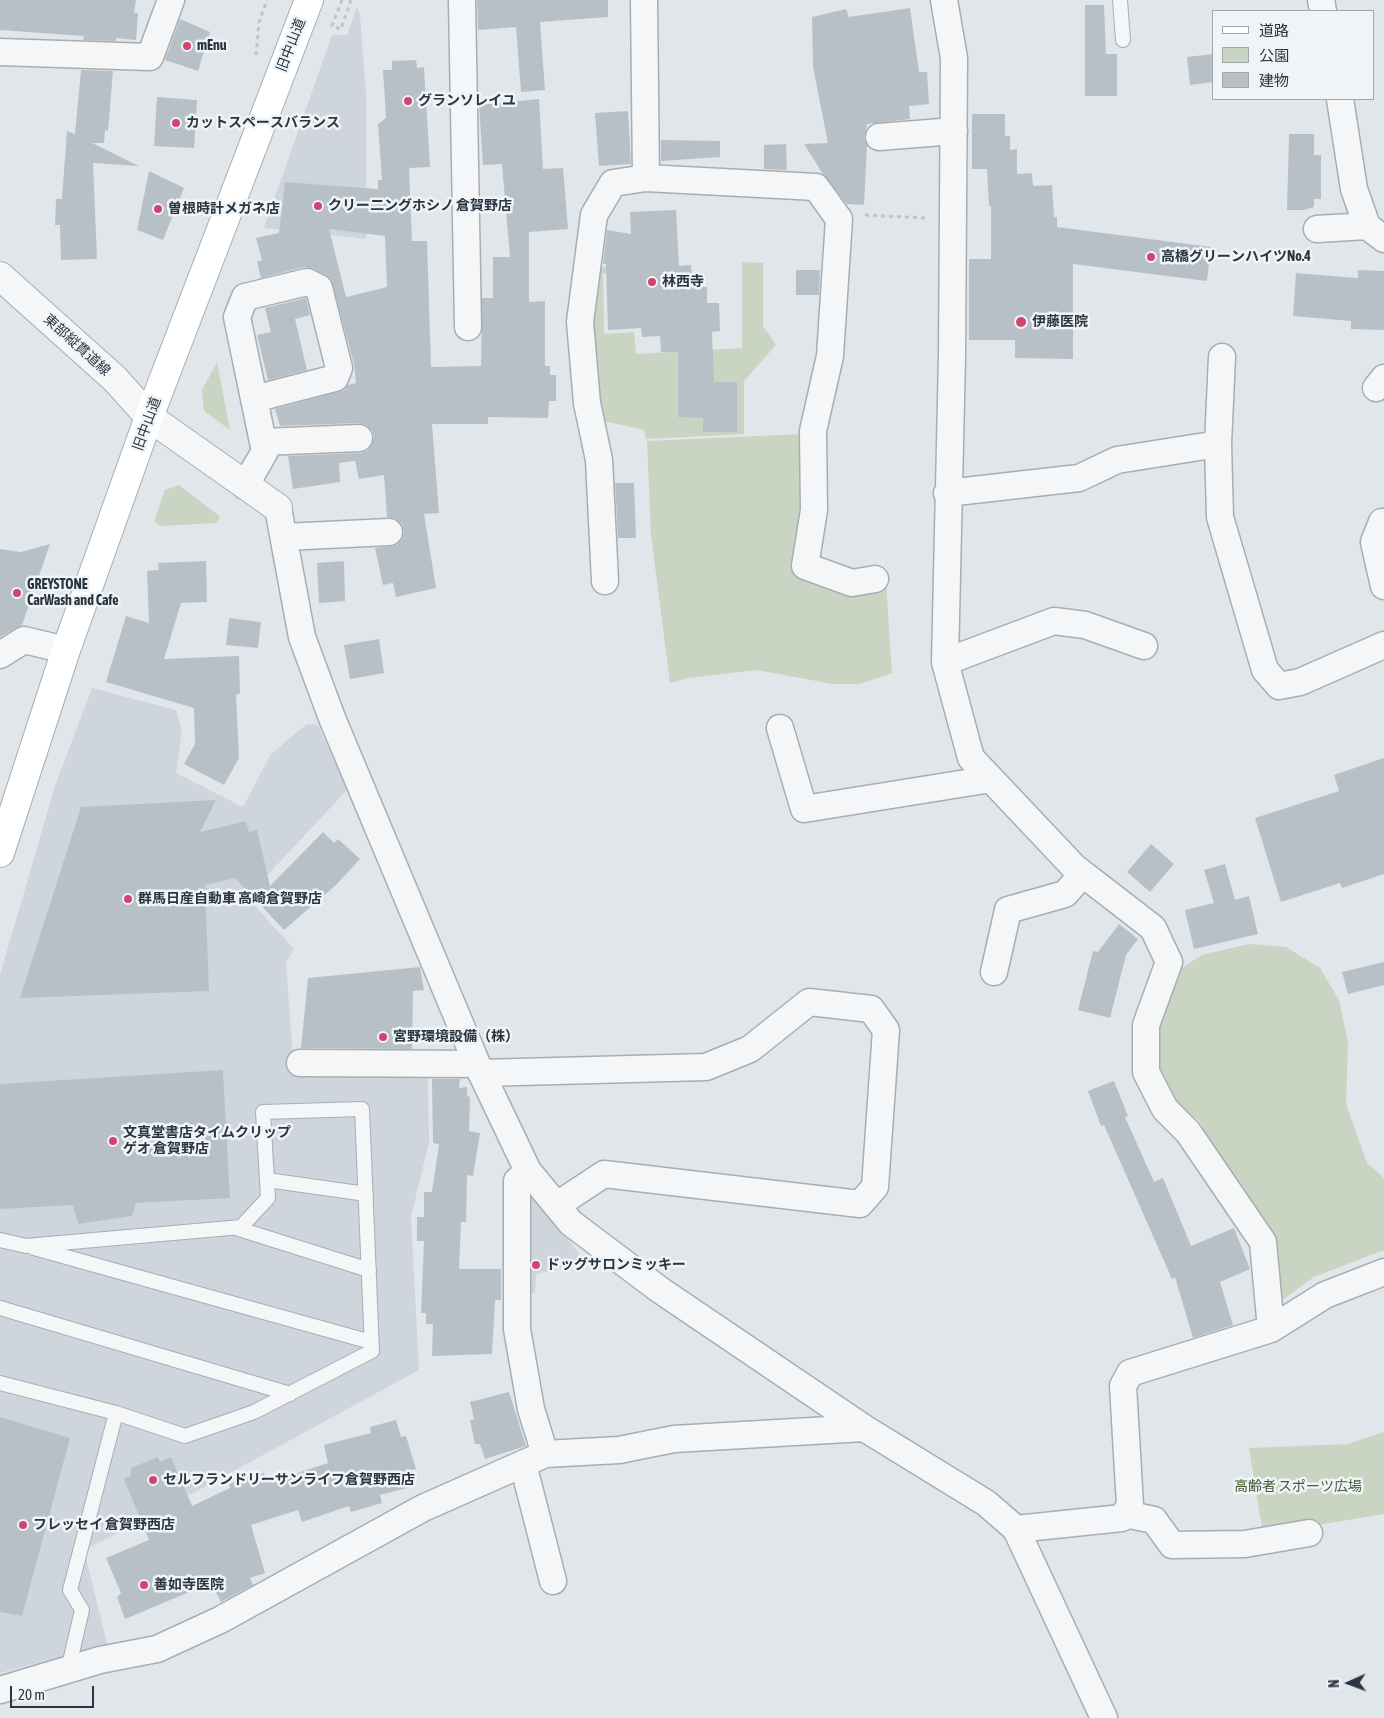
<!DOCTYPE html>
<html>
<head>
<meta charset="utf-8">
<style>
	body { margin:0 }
	#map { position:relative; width:1384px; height:1718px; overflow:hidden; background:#e1e6ea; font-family:"Asap Condensed","Noto Sans JP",sans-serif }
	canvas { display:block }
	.legend { position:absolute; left:1212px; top:10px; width:162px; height:90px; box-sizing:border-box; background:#f0f4f7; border:1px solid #a0a8ae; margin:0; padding:6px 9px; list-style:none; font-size:15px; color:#293641 }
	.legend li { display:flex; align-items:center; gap:10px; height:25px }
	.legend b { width:25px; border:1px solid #a0a8ae }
	.north { position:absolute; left:1324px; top:1658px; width:50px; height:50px; -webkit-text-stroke:4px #f0f4f7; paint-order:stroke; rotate:268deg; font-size:14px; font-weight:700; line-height:20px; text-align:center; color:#293641 }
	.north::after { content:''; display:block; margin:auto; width:18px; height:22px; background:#293641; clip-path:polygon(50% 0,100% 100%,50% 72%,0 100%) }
	.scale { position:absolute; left:10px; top:1686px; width:84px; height:22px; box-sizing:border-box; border:2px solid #293641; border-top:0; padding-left:6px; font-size:15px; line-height:18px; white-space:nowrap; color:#293641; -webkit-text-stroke:4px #f0f4f7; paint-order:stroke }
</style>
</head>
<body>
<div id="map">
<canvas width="1384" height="1718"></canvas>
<ul class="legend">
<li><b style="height:6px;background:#fff"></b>道路</li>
<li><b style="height:14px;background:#c9d4c2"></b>公園</li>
<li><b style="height:14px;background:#b8c0c7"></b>建物</li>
</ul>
<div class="north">N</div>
<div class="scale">20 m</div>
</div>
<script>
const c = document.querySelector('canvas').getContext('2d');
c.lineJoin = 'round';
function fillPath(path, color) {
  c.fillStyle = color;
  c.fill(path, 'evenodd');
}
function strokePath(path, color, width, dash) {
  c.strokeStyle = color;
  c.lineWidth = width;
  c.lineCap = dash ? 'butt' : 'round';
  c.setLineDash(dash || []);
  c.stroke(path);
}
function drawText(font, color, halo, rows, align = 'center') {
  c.font = font + ' "Asap Condensed","Noto Sans JP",sans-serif';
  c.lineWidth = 5;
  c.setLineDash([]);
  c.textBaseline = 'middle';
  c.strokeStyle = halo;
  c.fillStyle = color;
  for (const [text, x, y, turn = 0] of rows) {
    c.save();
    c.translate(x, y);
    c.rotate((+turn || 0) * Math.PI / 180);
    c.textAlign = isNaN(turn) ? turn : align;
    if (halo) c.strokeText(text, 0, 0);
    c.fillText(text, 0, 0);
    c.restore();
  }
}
fillPath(new Path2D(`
	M 357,7 L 360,15 L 366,95 L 366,239 L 264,228 L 332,35 L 347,35 Z
	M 92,688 L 176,710 L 182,731 L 176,773 L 243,807 L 271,754 L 307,724 L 318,725 L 347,790 L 247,897 L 294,949 L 286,963 L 294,1071 L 428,1075 L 429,1142 L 411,1217 L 419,1370 L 138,1523 L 84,1550 L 107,1644 L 0,1673 L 0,975 L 55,786 Z
	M 530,1191 L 581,1256 L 563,1268 L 536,1274 L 535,1293 L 522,1294 Z`), '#cfd5dc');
fillPath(new Path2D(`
	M 742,262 L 763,263 L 763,326 L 776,345 L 744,381 L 744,434 L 646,439 L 644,430 L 599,420 L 590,314 L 595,268 L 622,265 L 622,272 L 603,274 L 604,334 L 634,332 L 636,354 L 742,348 Z
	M 217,362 L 230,430 L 204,411 L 202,390 Z
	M 804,434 L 804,508 L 795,562 L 886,583 L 892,673 L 860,684 L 833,684 L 757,670 L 688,678 L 670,683 L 651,535 L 647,441 Z
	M 179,485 L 218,515 L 220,517 L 216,523 L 160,526 L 154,521 L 165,490 Z
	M 1249,944 L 1286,947 L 1320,968 L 1339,1000 L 1348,1042 L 1346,1104 L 1367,1163 L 1384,1178 L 1384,1250 L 1314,1277 L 1277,1304 L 1225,1166 L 1199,1121 L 1175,1101 L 1157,1071 L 1159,1004 L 1175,972 L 1202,955 Z
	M 1384,1432 L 1384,1514 L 1263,1534 L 1249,1448 L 1348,1444 Z`), '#c9d4c2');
fillPath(new Path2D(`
	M 0,0 L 136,0 L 134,13 L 138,13 L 136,40 L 116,38 L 116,41 L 83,40 L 84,36 L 0,30 Z
	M 477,0 L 608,0 L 608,17 L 540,22 L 545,90 L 521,92 L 516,27 L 478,30 Z
	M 1085,5 L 1104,5 L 1106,54 L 1117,54 L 1117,96 L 1085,96 Z
	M 910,8 L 919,72 L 927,72 L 929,104 L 909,106 L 910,119 L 867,124 L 864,138 L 867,145 L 864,205 L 847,204 L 823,174 L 804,144 L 828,143 L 813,67 L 812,17 L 846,9 L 849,17 Z
	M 180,19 L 210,32 L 198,71 L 165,60 Z
	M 1213,54 L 1213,82 L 1190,85 L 1187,57 Z
	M 416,60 L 417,68 L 424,67 L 430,167 L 409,168 L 412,241 L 427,241 L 431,367 L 481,366 L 482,298 L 493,298 L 493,257 L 510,257 L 502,164 L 483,165 L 479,105 L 539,99 L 543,169 L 563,168 L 568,229 L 529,232 L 529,302 L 545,301 L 545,366 L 550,366 L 550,375 L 556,375 L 556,401 L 549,401 L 548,418 L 488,417 L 488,424 L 432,424 L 439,513 L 424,514 L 436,588 L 396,597 L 393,583 L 383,585 L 375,548 L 397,545 L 402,539 L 404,532 L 402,524 L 396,519 L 387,517 L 384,475 L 359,479 L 355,461 L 339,463 L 340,482 L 293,489 L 288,456 L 360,453 L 367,451 L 372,445 L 374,437 L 372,430 L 366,425 L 359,423 L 280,426 L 275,409 L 345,390 L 348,385 L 356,383 L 354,364 L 331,279 L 314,269 L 304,267 L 261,278 L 257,262 L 262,260 L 256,238 L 279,233 L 285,182 L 378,189 L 378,180 L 382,180 L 378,124 L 386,118 L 383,70 L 392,70 L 392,61 ZM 329,229 L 385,236 L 387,287 L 346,297 Z
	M 81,70 L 113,71 L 108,131 L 105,130 L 104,143 L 92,143 L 139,166 L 93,163 L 97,259 L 61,260 L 60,225 L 55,225 L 56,199 L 62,199 L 67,131 L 75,134 Z
	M 157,97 L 197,100 L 194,148 L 154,146 Z
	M 628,111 L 631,164 L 599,166 L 595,113 Z
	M 972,114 L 1005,114 L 1005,136 L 1010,136 L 1010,150 L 1017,149 L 1017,174 L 1032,173 L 1033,186 L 1052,185 L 1054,217 L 1057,217 L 1057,227 L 1211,247 L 1207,281 L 1073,264 L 1073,359 L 1015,358 L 1015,340 L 969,340 L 969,259 L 991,259 L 991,206 L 989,206 L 987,169 L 972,169 Z
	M 1289,134 L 1314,134 L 1314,155 L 1321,155 L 1321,199 L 1314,199 L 1314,207 L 1304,210 L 1287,210 Z
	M 661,140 L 720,141 L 720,157 L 661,161 Z
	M 786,144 L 787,170 L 764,169 L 764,145 Z
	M 149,171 L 184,188 L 163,240 L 137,230 Z
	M 676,210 L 679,266 L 691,265 L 692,277 L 697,276 L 697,287 L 707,287 L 707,303 L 719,303 L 720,331 L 712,332 L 714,382 L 737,382 L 737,432 L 703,432 L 703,418 L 678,417 L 678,352 L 661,352 L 660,336 L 642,337 L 641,328 L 608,330 L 606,264 L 603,264 L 607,230 L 631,234 L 630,212 Z
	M 796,270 L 820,270 L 819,295 L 796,295 Z
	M 1358,270 L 1384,271 L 1384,330 L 1351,329 L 1351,321 L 1293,316 L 1296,273 L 1358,278 Z
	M 306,298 L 310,315 L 295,319 L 307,370 L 268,380 L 257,335 L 271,332 L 265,308 Z
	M 615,483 L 634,483 L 636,538 L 618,538 Z
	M 50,544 L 22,625 L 0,637 L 0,549 L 21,552 Z
	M 206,561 L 207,602 L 181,603 L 164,659 L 239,656 L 240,693 L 236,695 L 239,758 L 224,785 L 184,764 L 195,744 L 194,708 L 106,682 L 126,616 L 149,623 L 147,571 L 159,570 L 158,563 Z
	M 344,561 L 345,601 L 319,603 L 317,563 Z
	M 229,618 L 261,622 L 258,648 L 226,645 Z
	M 379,639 L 384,673 L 350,679 L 344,645 Z
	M 1384,758 L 1384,874 L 1342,888 L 1340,883 L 1281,902 L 1255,818 L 1339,791 L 1334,775 Z
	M 216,800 L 200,832 L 246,821 L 249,832 L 257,830 L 270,886 L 323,832 L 334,843 L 338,839 L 360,859 L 336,885 L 284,930 L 235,878 L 205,885 L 209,991 L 20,998 L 81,807 Z
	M 1151,844 L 1174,864 L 1150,892 L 1127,872 Z
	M 1225,864 L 1235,900 L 1249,896 L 1258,934 L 1194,949 L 1185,910 L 1214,903 L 1204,870 Z
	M 1119,924 L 1138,939 L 1126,955 L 1110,1018 L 1078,1010 L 1093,951 L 1098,952 Z
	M 1384,962 L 1384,985 L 1348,994 L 1342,972 Z
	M 420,967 L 424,990 L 413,991 L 412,1049 L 301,1048 L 308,978 Z
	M 223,1070 L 230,1198 L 136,1203 L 132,1216 L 78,1224 L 73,1205 L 0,1209 L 0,1084 Z
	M 432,1079 L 460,1079 L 459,1088 L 467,1087 L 467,1096 L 470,1097 L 469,1131 L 480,1133 L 473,1176 L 467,1175 L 466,1222 L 461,1222 L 459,1269 L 501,1269 L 501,1300 L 495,1300 L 492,1354 L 432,1356 L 433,1324 L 426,1324 L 426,1313 L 421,1313 L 424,1241 L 417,1241 L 417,1217 L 424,1217 L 424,1192 L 432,1192 L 439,1144 L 433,1143 Z
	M 1114,1081 L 1128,1116 L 1125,1117 L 1154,1182 L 1163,1178 L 1191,1246 L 1234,1228 L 1250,1269 L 1220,1282 L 1233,1325 L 1193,1338 L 1175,1277 L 1172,1279 L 1104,1125 L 1101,1126 L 1088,1091 Z
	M 509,1392 L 526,1446 L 485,1459 L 480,1444 L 475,1444 L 470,1420 L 474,1419 L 470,1402 Z
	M 0,1417 L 70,1438 L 22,1616 L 0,1612 Z
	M 396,1420 L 401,1437 L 406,1436 L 416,1469 L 411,1470 L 415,1486 L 380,1495 L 382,1503 L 351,1512 L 349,1506 L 302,1522 L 298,1510 L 251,1525 L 265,1573 L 250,1578 L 253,1585 L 221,1602 L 211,1583 L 125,1619 L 117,1597 L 121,1593 L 106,1558 L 149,1540 L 124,1479 L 131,1476 L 131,1468 L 158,1457 L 160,1462 L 171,1457 L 192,1506 L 230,1488 L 229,1484 L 264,1473 L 267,1480 L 275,1478 L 276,1480 L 328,1463 L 324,1445 L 371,1433 L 370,1427 Z`), '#b8c0c7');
const service = new Path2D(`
	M 1120,0 L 1123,40
	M 267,1180 L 366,1194
	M 236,1228 L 369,1270
	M 0,1240 L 26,1246 L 241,1227 L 268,1198 L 263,1112 L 362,1109 L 372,1351 L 254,1412 L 185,1436 L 116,1413
	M 34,1248 L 371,1342
	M 0,1308 L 290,1394
	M 0,1383 L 116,1413 L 70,1590 L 82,1610 L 68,1670`);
const minor = new Path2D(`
	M 462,0 L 468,327
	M 644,0 L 646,178 L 816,187 L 839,219 L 830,356 L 813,431 L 814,510 L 805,566 L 852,583 L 875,579
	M 944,0 L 954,58 L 952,356 L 945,662 L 971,758 L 1074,867 L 1153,928 L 1169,962 L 1146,1025 L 1146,1072 L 1165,1109 L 1188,1132 L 1263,1242 L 1271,1329
	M 1321,0 L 1323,11
	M 0,52 L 150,57 L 171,0
	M 1340,99 L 1354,189 L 1367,226 L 1384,239
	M 879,137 L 954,131
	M 1317,229 L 1367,226
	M 1376,388 L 1384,378
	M 263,442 L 359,438
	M 1218,444 L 1220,517 L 1265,670 L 1279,686 L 1300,682 L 1384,645
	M 245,486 L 265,451 L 263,442 L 237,317 L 245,297 L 307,282 L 319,288 L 339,368 L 335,378 L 254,399
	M 947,493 L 1079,478 L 1117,460 L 1218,444 L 1222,357
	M 278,508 L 302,637 L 332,718 L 477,1064 L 528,1171 L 571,1223 L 660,1290 L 864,1428 L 986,1503 L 1016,1529 L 1104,1718
	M 1384,522 L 1382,522 L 1374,542 L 1384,586
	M 284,537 L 389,532
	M 605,581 L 599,460 L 587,403 L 580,322 L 594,215 L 613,183 L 646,178
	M 0,655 L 24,640 L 66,650
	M 945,662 L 1054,621 L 1085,625 L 1144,646
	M 780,728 L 804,809 L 991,779
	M 994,972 L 1008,910 L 1065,894 L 1083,874
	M 300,1063 L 477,1064
	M 481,1073 L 706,1067 L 750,1049 L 809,1002 L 871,1009 L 886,1030 L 875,1187 L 860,1204 L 604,1174 L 557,1205
	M 528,1171 L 517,1181 L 517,1329 L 531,1409 L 545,1454
	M 523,1464 L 553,1581
	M 1125,1514 L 1154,1520 L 1172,1545 L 1245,1544 L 1309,1533
	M 1016,1529 L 1122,1518 L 1130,1505 L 1123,1386 L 1130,1373 L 1271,1329 L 1325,1295 L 1384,1272
	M 0,1690 L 100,1660 L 157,1649 L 220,1620 L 423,1508 L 545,1454 L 619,1450 L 674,1439 L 864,1428`);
const tertiary = new Path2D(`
	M 0,276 L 115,379 L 149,417 L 278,508`);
const secondary = new Path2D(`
	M 0,853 L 66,650 L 149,417 L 309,0`);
strokePath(service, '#a6aeb4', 16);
strokePath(minor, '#a6aeb4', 29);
strokePath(tertiary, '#a6aeb4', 30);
strokePath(secondary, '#a6aeb4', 30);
strokePath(new Path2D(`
	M 342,0 L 332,26 L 341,29 L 351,0
	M 256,55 L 259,22 L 267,0
	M 865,215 L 926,218`), '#bfc4c8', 3, [4, 4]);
strokePath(service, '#f4f6f8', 14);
strokePath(minor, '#f4f6f8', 26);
strokePath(tertiary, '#f4f6f8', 28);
strokePath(secondary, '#fff', 28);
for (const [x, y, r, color] of [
	[187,46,5,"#d04570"],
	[408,101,5,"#d04570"],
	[176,123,5,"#d04570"],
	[318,206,5,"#d04570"],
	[158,209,5,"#d04570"],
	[1151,257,5,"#d04570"],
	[652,282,5,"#d04570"],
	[1021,322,6,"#d04570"],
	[17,593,5,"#d04570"],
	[128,899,5,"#d04570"],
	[383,1037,5,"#d04570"],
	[113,1141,5,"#d04570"],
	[536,1265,5,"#d04570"],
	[153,1480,5,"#d04570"],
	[23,1525,5,"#d04570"],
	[144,1585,5,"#d04570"]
]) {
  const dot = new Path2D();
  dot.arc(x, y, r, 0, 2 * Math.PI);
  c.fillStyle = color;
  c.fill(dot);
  strokePath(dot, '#f0f4f7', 2);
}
drawText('14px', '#293641', '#f0f4f7', [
	["旧中山道",291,45,-69],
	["東部縦貫道線",77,345,42],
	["旧中山道",147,424,-70]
]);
drawText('bold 14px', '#293641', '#f0f4f7', [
	["mEnu",197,46],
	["グランソレイユ",418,101],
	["カットスペースバランス",186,123],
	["クリー二ングホシノ 倉賀野店",328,206],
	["曽根時計メガネ店",168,209],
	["高橋グリーンハイツNo.4",1161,257],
	["林西寺",662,282],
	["伊藤医院",1032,322],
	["GREYSTONE",27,585],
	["CarWash and Cafe",27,601],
	["群馬日産自動車 高崎倉賀野店",138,899],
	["宮野環境設備（株）",393,1037],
	["文真堂書店タイムクリップ",123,1133],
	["ゲオ 倉賀野店",123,1149],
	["ドッグサロンミッキー",546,1265],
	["セルフランドリーサンライフ倉賀野西店",163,1480],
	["フレッセイ 倉賀野西店",33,1525],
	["善如寺医院",154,1585]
], 'left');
drawText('14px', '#445d36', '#f0f4f7', [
	["高齢者 スポーツ広場",1298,1487]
]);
</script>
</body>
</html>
